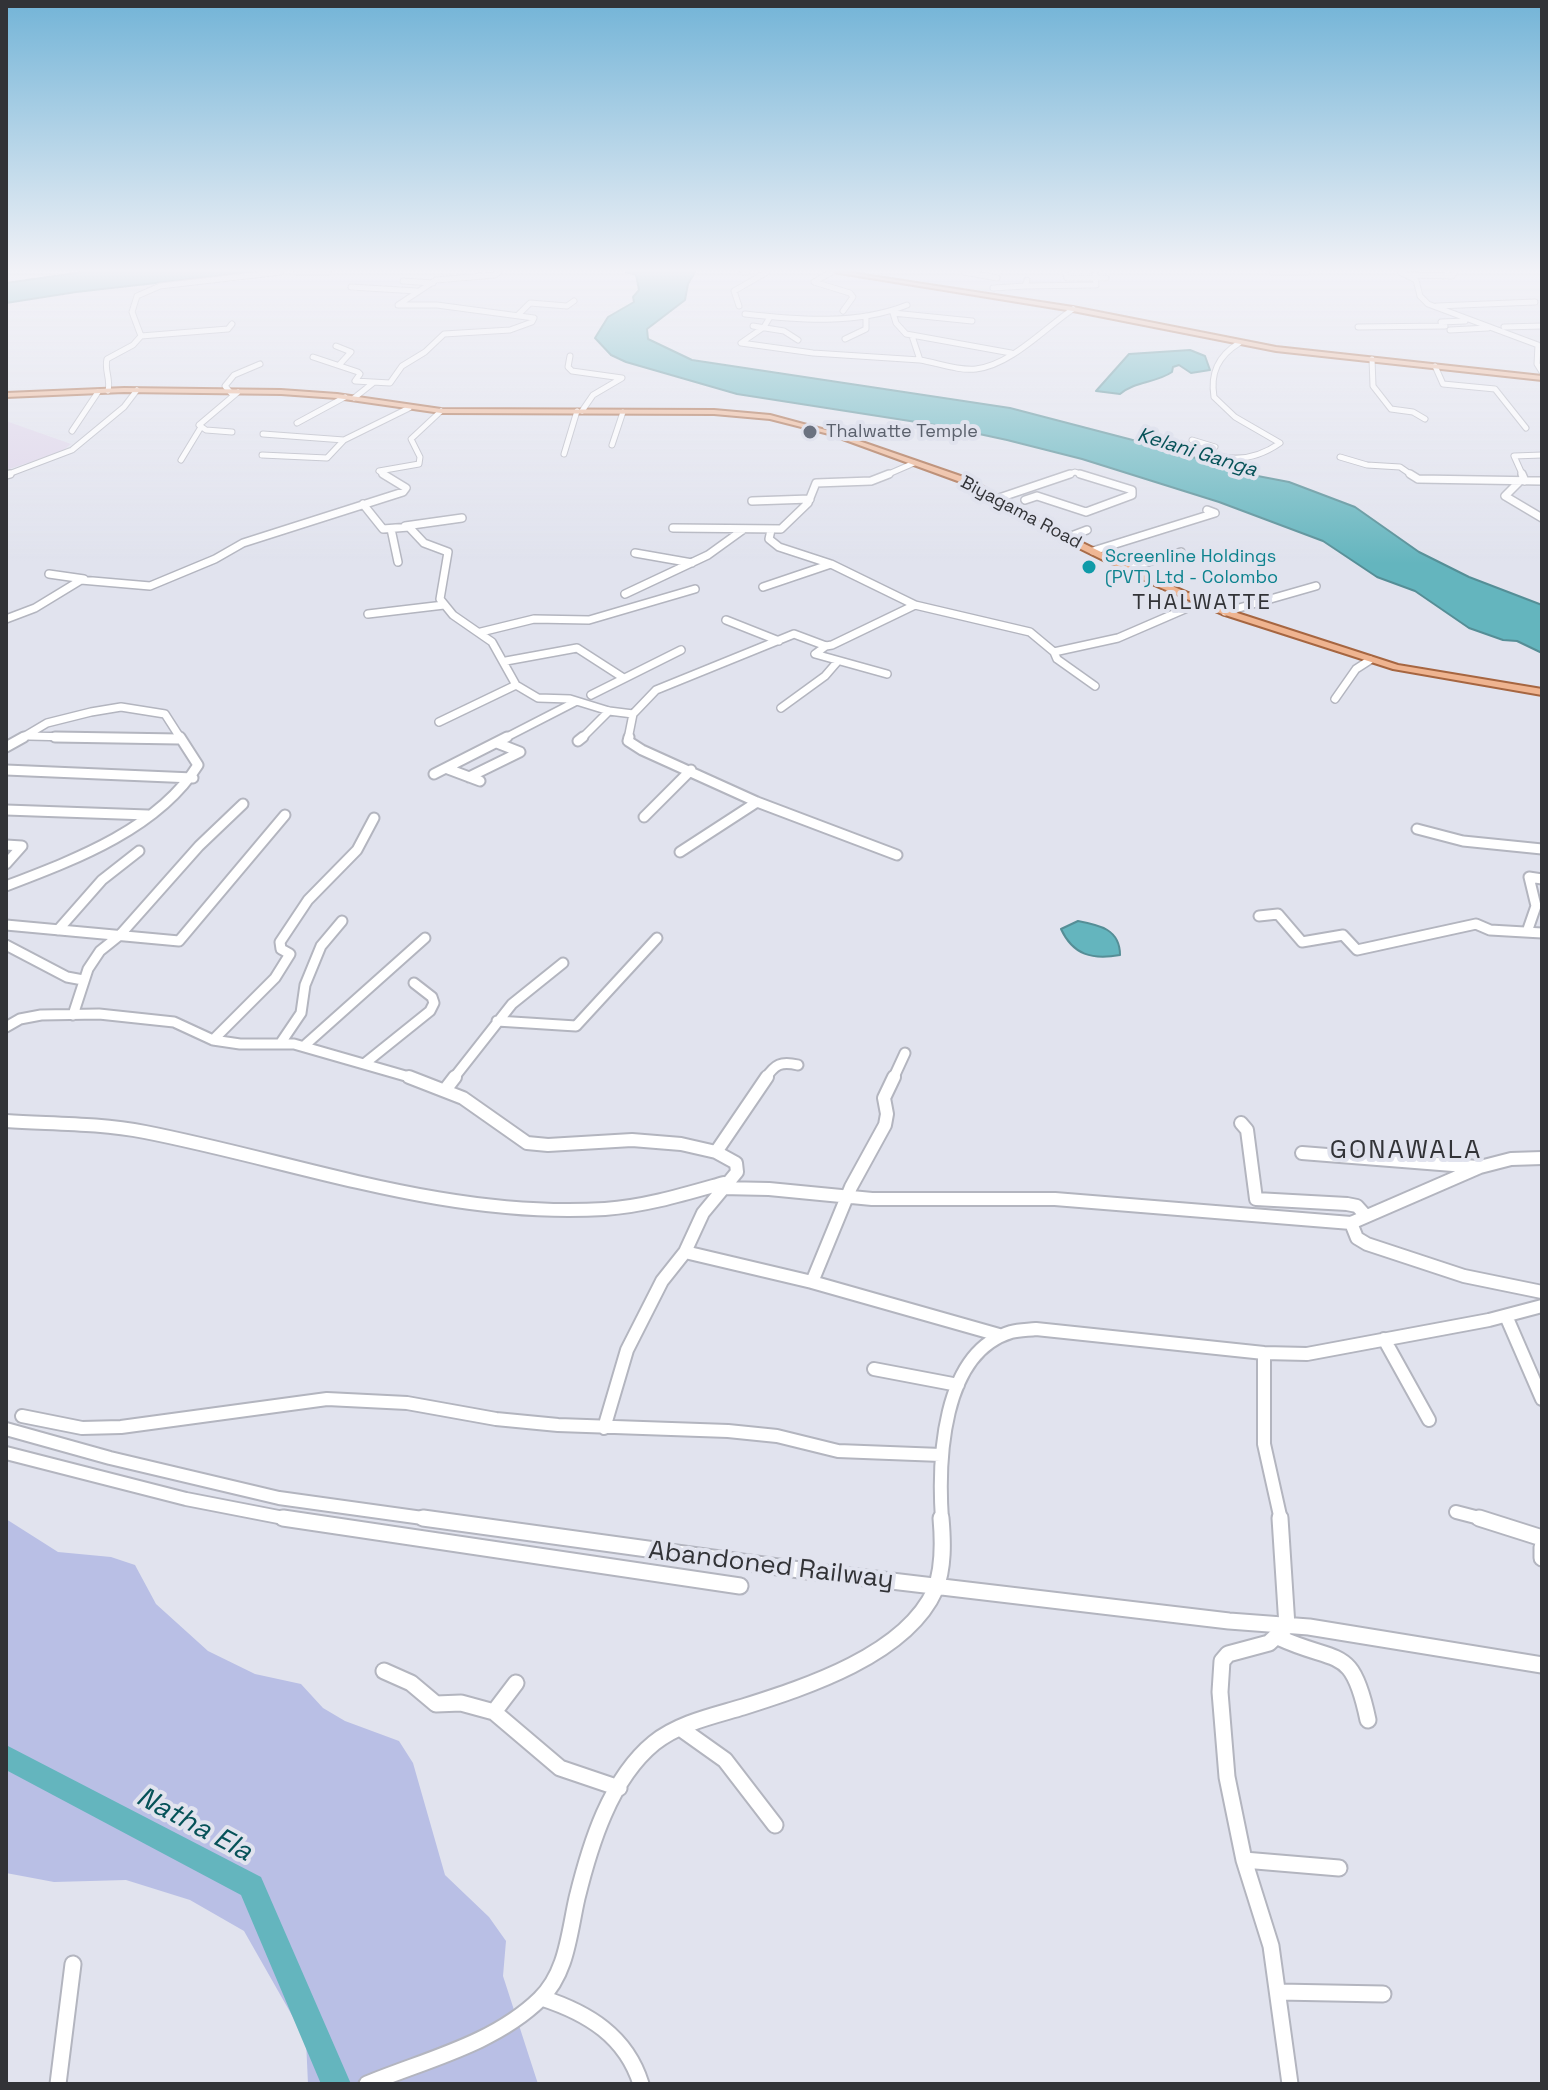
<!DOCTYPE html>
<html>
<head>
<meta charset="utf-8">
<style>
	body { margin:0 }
	#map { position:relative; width:1548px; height:2090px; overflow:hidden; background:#e1e3ee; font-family:"Space Grotesk",sans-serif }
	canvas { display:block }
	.frame { position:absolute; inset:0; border:8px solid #323337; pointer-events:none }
</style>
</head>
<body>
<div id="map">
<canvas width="1548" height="2090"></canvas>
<div class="frame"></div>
</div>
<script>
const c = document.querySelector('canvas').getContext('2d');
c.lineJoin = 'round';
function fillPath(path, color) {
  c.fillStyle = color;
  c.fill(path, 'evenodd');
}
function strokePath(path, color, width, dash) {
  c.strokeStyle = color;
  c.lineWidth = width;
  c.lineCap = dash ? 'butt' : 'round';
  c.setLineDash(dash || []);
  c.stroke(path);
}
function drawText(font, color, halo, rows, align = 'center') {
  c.font = font + ' "Space Grotesk",sans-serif';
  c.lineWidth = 8;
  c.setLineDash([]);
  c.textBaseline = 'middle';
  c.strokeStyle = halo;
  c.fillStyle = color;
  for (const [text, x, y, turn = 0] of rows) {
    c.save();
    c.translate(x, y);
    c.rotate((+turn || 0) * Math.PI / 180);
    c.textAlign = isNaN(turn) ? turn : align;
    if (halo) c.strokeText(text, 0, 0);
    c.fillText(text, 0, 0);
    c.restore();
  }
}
fillPath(new Path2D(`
	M 6,421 L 71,444 L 61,452 L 6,470 Z`), '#ded5ea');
fillPath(new Path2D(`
	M 6,1519 L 58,1552 L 111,1557 L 135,1565 L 156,1604 L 208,1651 L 255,1674 L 301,1684 L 323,1708 L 345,1721 L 399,1741 L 413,1763 L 445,1875 L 489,1917 L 506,1941 L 503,1976 L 538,2084 L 308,2084 L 306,2040 L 244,1931 L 190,1900 L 126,1880 L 54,1882 L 6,1873 Z`), '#b9bfe5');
const water = new Path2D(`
	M 83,272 L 253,272 L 76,292 L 6,303 L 6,283 Z
	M 626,272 L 695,272 L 688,284 L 685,300 L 647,329 L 648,339 L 692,360 L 1010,408 L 1171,450 L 1242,473 L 1289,482 L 1355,507 L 1419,552 L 1469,577 L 1542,605 L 1542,653 L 1517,641 L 1503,640 L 1469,628 L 1415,591 L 1377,577 L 1323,541 L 1219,502 L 1082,459 L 1007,440 L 942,426 L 737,394 L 626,362 L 611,355 L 595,338 L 608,317 L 634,302 L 633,297 L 639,290 L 636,275 Z
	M 1190,350 L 1205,356 L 1210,370 L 1191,373 L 1179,365 L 1173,367 L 1172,372 C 1156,383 1135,381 1120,394 L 1096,391 L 1129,354 Z
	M 1078,921 C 1099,925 1120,929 1120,955 C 1092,960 1073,955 1061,929 Z`);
fillPath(water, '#64b5be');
strokePath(water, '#558e96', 2);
fillPath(new Path2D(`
	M 6,1745 L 261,1877 L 351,2084 L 321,2084 L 241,1895 L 6,1770 Z`), '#64b5be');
const minorFar4 = new Path2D(`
	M 297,272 L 328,272
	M 743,272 L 747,272
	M 832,272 L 814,282 L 850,293 L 853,297 L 843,311
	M 964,272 L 997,278
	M 1065,272 L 1067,278 L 1106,278
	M 1272,272 L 1307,272
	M 1400,272 L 1416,280 L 1420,296 L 1428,304 L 1538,345 L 1537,364 L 1542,372
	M 1409,275 L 1452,276 L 1455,272
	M 403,281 L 433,283
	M 1025,286 L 1096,285 L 1095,274
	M 351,287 L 417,291
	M 993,288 L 1025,286 L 1027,280
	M 739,306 L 734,291 L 767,272
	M 1437,306 L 1535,302
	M 745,314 C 798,320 857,325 907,305
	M 518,315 L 530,303 L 567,306 L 574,301
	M 770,317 L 764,327 L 741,343 L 813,353 L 920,360 L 912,336
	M 972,321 L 893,313 L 896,323 L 906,334 L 1011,353
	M 753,326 L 784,331 L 798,340
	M 1358,327 L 1445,326 L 1441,322 L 1465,321
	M 1504,327 L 1542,326
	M 1450,330 L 1488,328
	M 141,336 L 228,329 L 232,324
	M 845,339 L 866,329 L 866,316
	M 336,346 L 351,352 L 340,364
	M 570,356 L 568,367 L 572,371 L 622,378 L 593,395 L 582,411
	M 313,357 L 358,372 L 360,374 L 355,381 L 390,383 L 402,366 L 425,352 L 444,334 L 510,330 L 532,322 L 534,318 L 437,305 L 398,305 L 436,280 L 495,275 L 499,272
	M 1372,359 L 1373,386 L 1391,409 L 1413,412 L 1425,419
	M 920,360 C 938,363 958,371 976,369 C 1011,365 1045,328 1073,309
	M 1435,366 L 1443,384 L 1495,389 L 1526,428
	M 108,391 C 111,379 104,370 107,359 L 133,345 L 141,336 L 132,312 L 137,296 L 160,286 L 281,272
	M 231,393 L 225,386 L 234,375 L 260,364
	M 354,398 L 373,383
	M 297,423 L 345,397
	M 72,431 L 98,392
	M 232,432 L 206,430 L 199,425 L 238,392
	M 263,434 L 344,440
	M 1192,440 L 1215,447 L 1207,452 C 1233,463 1257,459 1280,443 L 1235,417 L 1214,397 C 1210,373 1218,356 1239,343
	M 612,445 L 623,412
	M 564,454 L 577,411
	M 262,455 L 327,458 L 344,440 L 409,408
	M 1340,457 L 1367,465 L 1400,467 L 1413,476
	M 181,460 L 201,427
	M 6,475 L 72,450 L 124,407 L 137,390
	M 386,476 L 379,471 L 419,464 L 420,457 L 411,439 L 441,411
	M 884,476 L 914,463
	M 1064,476 L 1075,472 L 1087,476
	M 1523,476 L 1514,456 L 1542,455`);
const minorFar3 = new Path2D(`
	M 1410,474 L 1418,479 L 1542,481
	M 1522,474 L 1525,481
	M 6,475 L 10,474
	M 1520,481 L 1505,496 L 1542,518
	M 999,498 L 1070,474
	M 1025,500 L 1037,496 L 1086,512 L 1132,495 L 1132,490 L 1080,474
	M 752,501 L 810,499
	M 363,504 L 383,529 L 409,527 L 424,543 L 448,552 L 440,599 L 453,615 L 492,642 L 516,685 L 538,698 L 570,699 L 609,711 L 633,714 L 656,690 L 794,634 L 826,646 L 832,645 L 915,605 L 831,564 L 763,587
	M 405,526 L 462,518
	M 673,528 L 781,529 L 808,503 L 816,483 L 871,481 L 889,474
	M 391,529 L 398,562
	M 771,530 L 769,539 L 779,547 L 831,564
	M 1066,538 L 1087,530
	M 1093,551 L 1215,513 L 1207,510
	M 635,553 L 692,563
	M 1128,568 L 1181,552
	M 49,574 L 84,579
	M 625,594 L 708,555 L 744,529
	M 915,605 L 1030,632 L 1054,652
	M 1225,612 L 1316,586
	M 368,614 L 444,605
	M 6,619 L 35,608 L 81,580 L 150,586 L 215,559 L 243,543 L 403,492 L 406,488 L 383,474
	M 726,620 L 779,641
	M 481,632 L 534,619 L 589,620 L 695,589
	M 826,646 L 815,654 L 887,674
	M 506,661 L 577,648 L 622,677
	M 1095,686 L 1057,659 L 1054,652 L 1118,638 L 1199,603
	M 591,695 L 681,650
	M 1335,699 L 1356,669 L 1370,660
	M 781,708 L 825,676 L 838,661
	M 439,722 L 516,685
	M 29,736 L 155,739
	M 20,739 L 47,723 L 91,712 L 121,707 L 165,714 L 181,739
	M 503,739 L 575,702
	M 581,739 L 609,711
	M 628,739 L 633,714`);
const minorFar2 = new Path2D(`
	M 55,737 L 179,739
	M 629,737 L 628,741 L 642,750 L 757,802 L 897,855
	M 578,741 L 583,737
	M 6,747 L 24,737
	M 448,769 L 480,781
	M 6,770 L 193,778
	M 434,774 L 507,737
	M 469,777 L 520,752 L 497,743
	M 6,810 L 148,815
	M 644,817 L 691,770
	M 1417,829 L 1463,841 L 1542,849
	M 6,845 L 22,846 L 6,864
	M 680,852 L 757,802
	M 6,886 C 74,860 158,829 198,765 L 180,737
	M 1259,916 L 1278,914 L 1302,942 L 1343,935 L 1357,950 L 1476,924 L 1490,930 L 1542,933
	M 6,925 L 179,941 L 285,815
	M 58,930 L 102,880 L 139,851
	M 1527,932 L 1536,906 L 1529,877 L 1542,879
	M 6,945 L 67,977 L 83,980
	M 73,1015 L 88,969 L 100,951 L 120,935 L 199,846 L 243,804
	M 497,1021 L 576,1026 L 657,938
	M 6,1027 L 20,1019 L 41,1015 L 99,1014 L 174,1022 L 213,1040 L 240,1044 L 294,1044 L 416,1079
	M 213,1040 L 275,978 L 290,954 L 281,949 L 280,942 L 308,900 L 357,850 L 374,818
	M 280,1044 L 301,1013 L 305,985 L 321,946 L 342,921
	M 304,1046 L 425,938
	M 364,1064 L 430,1011 L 434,1003 L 432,997 L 414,983
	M 453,1079 L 512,1004 L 563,963
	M 765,1079 C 775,1064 781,1061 798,1065
	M 893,1079 L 905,1053`);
const minorFar1 = new Path2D(`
	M 409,1077 L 463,1098 L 527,1143 L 548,1145 L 632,1140 L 681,1144 L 716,1152 L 736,1163 L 737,1172 L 703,1213 L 685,1252 L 662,1281 L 627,1350 L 604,1428
	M 445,1090 L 455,1077
	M 6,1121 C 52,1124 99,1123 145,1132 C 298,1162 447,1219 605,1209 C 646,1206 685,1194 724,1183
	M 1241,1123 L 1247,1130 L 1256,1199 L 1347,1204 L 1357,1206 L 1366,1216
	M 716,1152 L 767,1077
	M 1302,1153 L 1478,1167
	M 721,1188 L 769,1189 L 872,1199 L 1055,1199 L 1351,1223 L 1480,1167 L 1511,1159 L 1542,1158
	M 1351,1223 L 1357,1238 L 1367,1244 L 1464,1276 L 1542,1292
	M 685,1252 L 812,1282 L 999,1335
	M 812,1282 L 851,1187 L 885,1125 L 887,1114 L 884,1098 L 894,1077
	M 1506,1316 L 1542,1399
	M 1384,1339 L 1429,1420
	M 1264,1353 L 1264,1444 L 1281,1520
	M 874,1369 L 958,1385
	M 22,1416 L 82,1428 L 121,1427 L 327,1399 L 407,1403 L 496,1419 L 558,1425 L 728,1431 L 777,1436 L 838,1451 L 941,1455
	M 6,1429 L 110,1458 L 279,1498 L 437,1520
	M 6,1453 L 186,1499 L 294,1520
	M 1456,1512 L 1487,1520
	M 942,1520 C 938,1462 941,1353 1011,1332 C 1019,1330 1028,1330 1036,1329 L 1264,1353 L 1307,1354 L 1489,1320 L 1542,1306`);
const minor = new Path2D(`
	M 283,1518 L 740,1586
	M 423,1518 L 807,1571 L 1229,1621 L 1309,1627 L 1542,1665
	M 1280,1518 L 1287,1626 L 1269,1643 L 1228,1654 L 1222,1661 L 1220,1692 L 1227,1777 L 1244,1860 L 1271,1946 L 1290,2084
	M 1479,1518 L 1542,1538
	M 1542,1547 L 1542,1558
	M 1280,1638 C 1339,1665 1352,1644 1368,1720
	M 384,1671 L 411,1683 L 436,1704 L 461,1703 L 494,1712
	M 516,1683 L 494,1712 L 560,1768 L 619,1788
	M 680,1728 L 725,1760 L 775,1825
	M 1244,1860 L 1339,1868
	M 1279,1992 L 1383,1994
	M 542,1998 C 588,2013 626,2036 641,2084
	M 58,2084 L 73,1964
	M 367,2084 C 425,2060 494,2044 540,1999 C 567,1973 569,1933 577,1898 C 590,1845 610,1779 654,1743 C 679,1723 713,1716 743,1707 C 806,1687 906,1655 935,1590 C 944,1568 943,1541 941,1518`);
const major = new Path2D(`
	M 833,272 L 845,272 L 1073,307 L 1276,347 L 1542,376 L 1542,380 L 1276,351 L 1073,311 Z
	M 124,388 L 281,390 L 337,394 L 441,409 L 714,410 L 770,415 L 833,432 L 972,480 L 1036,520 L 1158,580 L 1228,610 L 1398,665 L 1542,689 L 1542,695 L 1393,669 L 1222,614 L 1152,584 L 1030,524 L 966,484 L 829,434 L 770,419 L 714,414 L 441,413 L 337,398 L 281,394 L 124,392 L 6,397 L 6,393 Z`);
strokePath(minorFar4, '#b3b5bf', 7);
strokePath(minorFar3, '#b3b5bf', 10);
strokePath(minorFar2, '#b3b5bf', 13);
strokePath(minorFar1, '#b3b5bf', 16);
strokePath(minor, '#b3b5bf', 19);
strokePath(major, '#a66641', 4);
strokePath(minorFar4, '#fff', 5);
strokePath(minorFar3, '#fff', 7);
strokePath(minorFar2, '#fff', 9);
strokePath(minorFar1, '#fff', 12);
strokePath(minor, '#fff', 15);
fillPath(major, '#efb490');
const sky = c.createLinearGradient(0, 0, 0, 564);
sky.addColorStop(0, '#73b4d7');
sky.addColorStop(0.48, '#f2f2f7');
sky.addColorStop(1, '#f2f2f700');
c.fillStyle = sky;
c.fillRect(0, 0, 1548, 564);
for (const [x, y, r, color] of [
	[810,432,8,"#6b7280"],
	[1089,567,8,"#0f9aa8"]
]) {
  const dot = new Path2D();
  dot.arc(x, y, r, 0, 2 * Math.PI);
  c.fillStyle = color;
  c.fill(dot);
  strokePath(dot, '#e1e3ee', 3);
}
drawText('18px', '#5b616d', '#e1e3ee', [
	["Thalwatte Temple",826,432]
], 'left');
drawText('18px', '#323337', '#e1e3ee', [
	["Biyagama Road",1021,513,28]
]);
drawText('18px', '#0d838f', '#e1e3ee', [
	["Screenline Holdings",1105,557],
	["(PVT) Ltd - Colombo",1105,578]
], 'left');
drawText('italic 20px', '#065258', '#e1e3ee', [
	["Kelani Ganga",1197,453,17]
]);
c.letterSpacing = '2px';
drawText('22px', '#323337', '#e1e3ee', [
	["THALWATTE",1202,603]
]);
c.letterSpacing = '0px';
c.letterSpacing = '2px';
drawText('26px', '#323337', '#e1e3ee', [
	["GONAWALA",1406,1151]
]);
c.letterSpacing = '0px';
drawText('26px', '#323337', '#e1e3ee', [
	["Abandoned Railway",771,1566,7]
]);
drawText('italic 28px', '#065258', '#e1e3ee', [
	["Natha Ela",194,1825,28]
]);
</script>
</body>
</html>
